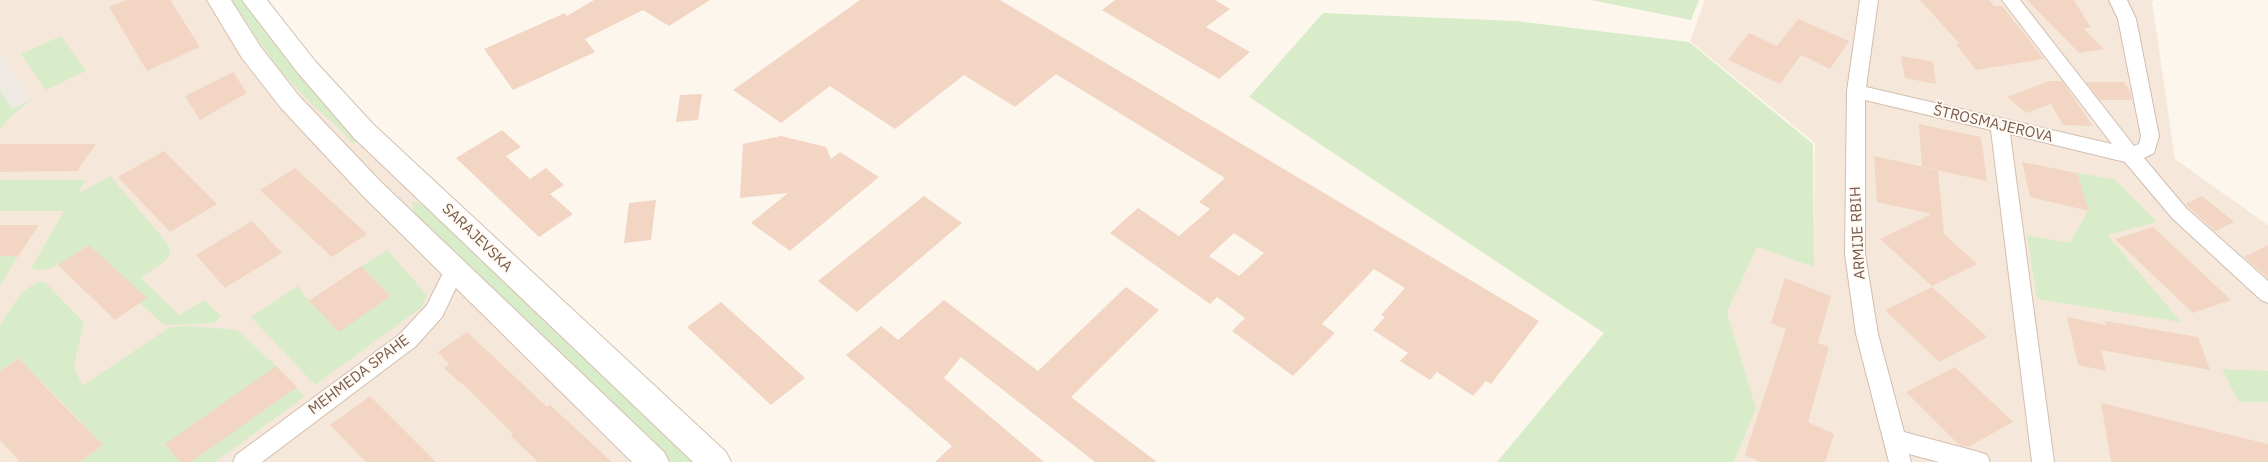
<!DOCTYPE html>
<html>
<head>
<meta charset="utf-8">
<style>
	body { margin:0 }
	canvas { display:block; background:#fdf6ec }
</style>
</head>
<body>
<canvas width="2268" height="462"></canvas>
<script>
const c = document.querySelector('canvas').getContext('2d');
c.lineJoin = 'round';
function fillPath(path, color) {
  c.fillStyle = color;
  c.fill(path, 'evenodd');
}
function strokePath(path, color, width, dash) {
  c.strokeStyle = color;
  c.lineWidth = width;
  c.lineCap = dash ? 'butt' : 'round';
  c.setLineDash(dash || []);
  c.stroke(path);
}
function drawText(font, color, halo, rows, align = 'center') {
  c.font = font + ' "IBM Plex Sans",sans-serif';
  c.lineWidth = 4;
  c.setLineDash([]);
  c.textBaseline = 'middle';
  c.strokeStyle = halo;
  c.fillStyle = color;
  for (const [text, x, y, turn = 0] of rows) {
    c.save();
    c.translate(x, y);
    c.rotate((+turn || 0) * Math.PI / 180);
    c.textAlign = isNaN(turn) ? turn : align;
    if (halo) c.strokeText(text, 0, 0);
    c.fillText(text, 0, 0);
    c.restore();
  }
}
fillPath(new Path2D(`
	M 0,0 L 254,0 L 321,85 L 714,462 L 0,462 Z
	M 1705,0 L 2154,0 L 2152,2 L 2175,159 L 2268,225 L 2268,462 L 1734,462 L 1756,408 L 1727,312 L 1757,246 L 1814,266 L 1815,143 L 1690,41 Z`), '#f5e8da');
fillPath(new Path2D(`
	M 0,53 L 31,100 L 12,109 L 0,91 Z`), '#efe9e4');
fillPath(new Path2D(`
	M 232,0 L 242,0 L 312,89 L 358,141 L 353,144 C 337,124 315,109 298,90 C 272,63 252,31 232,0 Z
	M 1591,0 L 1699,0 L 1691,20 Z
	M 1323,13 L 1516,21 L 1689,42 L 1813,144 L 1814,267 L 1757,247 L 1727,312 L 1756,408 L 1734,462 L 1497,462 L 1604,333 L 1249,97 Z
	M 61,36 L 86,71 L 46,90 L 21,54 Z
	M 0,91 L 12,109 L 31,100 L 10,117 L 0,130 Z
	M 2077,173 L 2114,179 L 2157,222 L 2107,235 L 2181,322 L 2037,299 L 2027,235 L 2070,243 L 2088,211 Z
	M 110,176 L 168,244 L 170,254 L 166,260 L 141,278 L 179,315 L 204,300 L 221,316 L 215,323 L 164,325 L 140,303 L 146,298 L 89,245 C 72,256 53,274 31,269 L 64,211 L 0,211 L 0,180 L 86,180 L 77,194 Z
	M 412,201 L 425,205 L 696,462 L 671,462 L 414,212 Z
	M 387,250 L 427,295 L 422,307 L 315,385 L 251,317 L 298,286 L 309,301 Z
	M 0,256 L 18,256 L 0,286 Z
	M 38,282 L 45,282 L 84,323 L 74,366 L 82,386 L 170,327 L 192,326 L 237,330 L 276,366 L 304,397 L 215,462 L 80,462 L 103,445 L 19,358 L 0,371 L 0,325 L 22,292 Z
	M 2222,369 L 2268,371 L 2268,402 L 2239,402 Z`), '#d8ecc9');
fillPath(new Path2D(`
	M 126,0 L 170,0 L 200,47 L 147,71 L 109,7 Z
	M 594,0 L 710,0 L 669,26 L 643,10 L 585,39 L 595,52 L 513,90 L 484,49 L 565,13 L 567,16 Z
	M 860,0 L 1000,0 L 1539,321 L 1491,384 L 1486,381 L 1473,396 L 1437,372 L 1430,380 L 1400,361 L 1408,353 L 1373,330 L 1385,317 L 1381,315 L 1405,288 L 1374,269 L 1322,324 L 1335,333 L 1293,376 L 1232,331 L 1245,318 L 1217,297 L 1210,304 L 1110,233 L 1138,208 L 1179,236 L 1210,209 L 1199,202 L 1225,178 L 1056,74 L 1015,107 L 964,75 L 895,129 L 830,86 L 781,123 L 733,90 ZM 1234,233 L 1264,253 L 1239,276 L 1209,256 Z
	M 1115,0 L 1215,0 L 1230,9 L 1206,27 L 1250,52 L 1219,79 L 1102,10 Z
	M 1920,0 L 1989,0 L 1994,6 L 2002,6 L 2044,59 L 1976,70 L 1956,44 L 1959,43 Z
	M 2027,0 L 2074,0 L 2091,28 L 2083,28 L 2104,49 L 2079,53 Z
	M 1798,19 L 1849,41 L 1830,69 L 1801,55 L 1780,84 L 1728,60 L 1749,33 L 1777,46 Z
	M 1901,56 L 1933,62 L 1936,84 L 1905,78 Z
	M 233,72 L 247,93 L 200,120 L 185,96 Z
	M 2049,81 L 2062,81 L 2093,126 L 2063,125 L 2051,104 L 2026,113 L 2007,97 Z
	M 2086,82 L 2124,82 L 2130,91 L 2132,100 L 2100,100 Z
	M 702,94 L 698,120 L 676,122 L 680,95 Z
	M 1919,124 L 1981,137 L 1987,181 L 1922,167 Z
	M 502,130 L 521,147 L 506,156 L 530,179 L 546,168 L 564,185 L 550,194 L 573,214 L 539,237 L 456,158 Z
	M 781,136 L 826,147 L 831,159 L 840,152 L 879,177 L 790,251 L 751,223 L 788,193 L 740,198 L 743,144 Z
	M 0,144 L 96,144 L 77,171 L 0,172 Z
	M 164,151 L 217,204 L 170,232 L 118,177 Z
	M 1874,156 L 1938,170 L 1944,234 L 1977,264 L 1932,286 L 1880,239 L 1932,214 L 1877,202 Z
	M 2022,162 L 2077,173 L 2089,211 L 2030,197 Z
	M 295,168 L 367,234 L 332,257 L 260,190 Z
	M 924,196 L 962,223 L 857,312 L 818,281 Z
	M 2202,196 L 2234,222 L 2215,231 L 2185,204 Z
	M 656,200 L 651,240 L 624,243 L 629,203 Z
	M 252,221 L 282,253 L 225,288 L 196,255 Z
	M 0,225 L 39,225 L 18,256 L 0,256 Z
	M 2153,227 L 2231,300 L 2193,313 L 2115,239 Z
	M 89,245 L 147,298 L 115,320 L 58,265 Z
	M 2268,245 L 2268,278 L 2244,257 Z
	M 361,266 L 391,296 L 339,332 L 309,301 Z
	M 1785,278 L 1831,296 L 1818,343 L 1829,347 L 1808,422 L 1834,434 L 1825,462 L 1760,462 L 1745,455 L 1786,329 L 1771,323 Z
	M 1126,287 L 1159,310 L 1071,397 L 1157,462 L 1095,462 L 961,357 L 944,378 L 1044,462 L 935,462 L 952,446 L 846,355 L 881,326 L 898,340 L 944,300 L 1038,371 Z
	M 1932,287 L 1987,337 L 1939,362 L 1885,310 Z
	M 721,302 L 805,378 L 771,405 L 687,327 Z
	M 2067,317 L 2106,325 L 2105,321 L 2198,337 L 2210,370 L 2101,350 L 2106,371 L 2078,365 Z
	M 467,332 L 547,407 L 550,405 L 612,462 L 538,462 L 511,436 L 513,434 L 461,382 L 460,383 L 444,368 L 449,364 L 438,352 Z
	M 19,358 L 59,401 L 103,445 L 80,462 L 20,462 L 0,440 L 0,371 Z
	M 276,366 L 297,387 L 191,462 L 180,462 L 165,444 Z
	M 1955,367 L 2013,422 L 1968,447 L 1959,445 L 1906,392 Z
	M 370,396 L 436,462 L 366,462 L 330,425 Z
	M 2101,403 L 2268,444 L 2268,462 L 2111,462 Z`), '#f3d5c3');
const minor = new Path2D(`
	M 1860,0 L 1878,0 L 1866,87 L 2112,144 L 2002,0 L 2020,0 L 2134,146 L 2139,144 L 2141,136 L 2118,19 L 2109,0 L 2127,0 L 2136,19 L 2159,136 L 2154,153 L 2144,158 L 2186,208 L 2268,281 L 2268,303 L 2261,300 L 2172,218 L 2125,162 L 2010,134 L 2054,462 L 2032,462 L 1991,130 L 1865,100 L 1865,254 L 1878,334 L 1904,432 L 1979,452 L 1987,455 L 1990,462 L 1939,462 L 1909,454 L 1911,462 L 1889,462 L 1856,334 L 1845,254 L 1847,91 Z
	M 454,263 L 461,265 L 464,271 L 442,317 L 416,346 L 262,462 L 233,462 L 236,455 L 400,334 L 427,305 L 447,265 Z`);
const secondary = new Path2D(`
	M 207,0 L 231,0 L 260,46 L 299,96 L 381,182 L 664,452 L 669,462 L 632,462 L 363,196 L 281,108 L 242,58 Z
	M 242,0 L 267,0 L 315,61 L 373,124 L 726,452 L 731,462 L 693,462 L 354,138 L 298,73 Z`);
strokePath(minor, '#d1beb0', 2);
strokePath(secondary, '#d6c0b0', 2);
fillPath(minor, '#fff');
fillPath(secondary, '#fff');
drawText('15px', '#7a5c4d', '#fffaf3', [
	["ŠTROSMAJEROVA",1993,124,13],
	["ARMIJE RBIH",1858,233,-93],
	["SARAJEVSKA",477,238,44],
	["MEHMEDA SPAHE",359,375,-37]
]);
</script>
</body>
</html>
